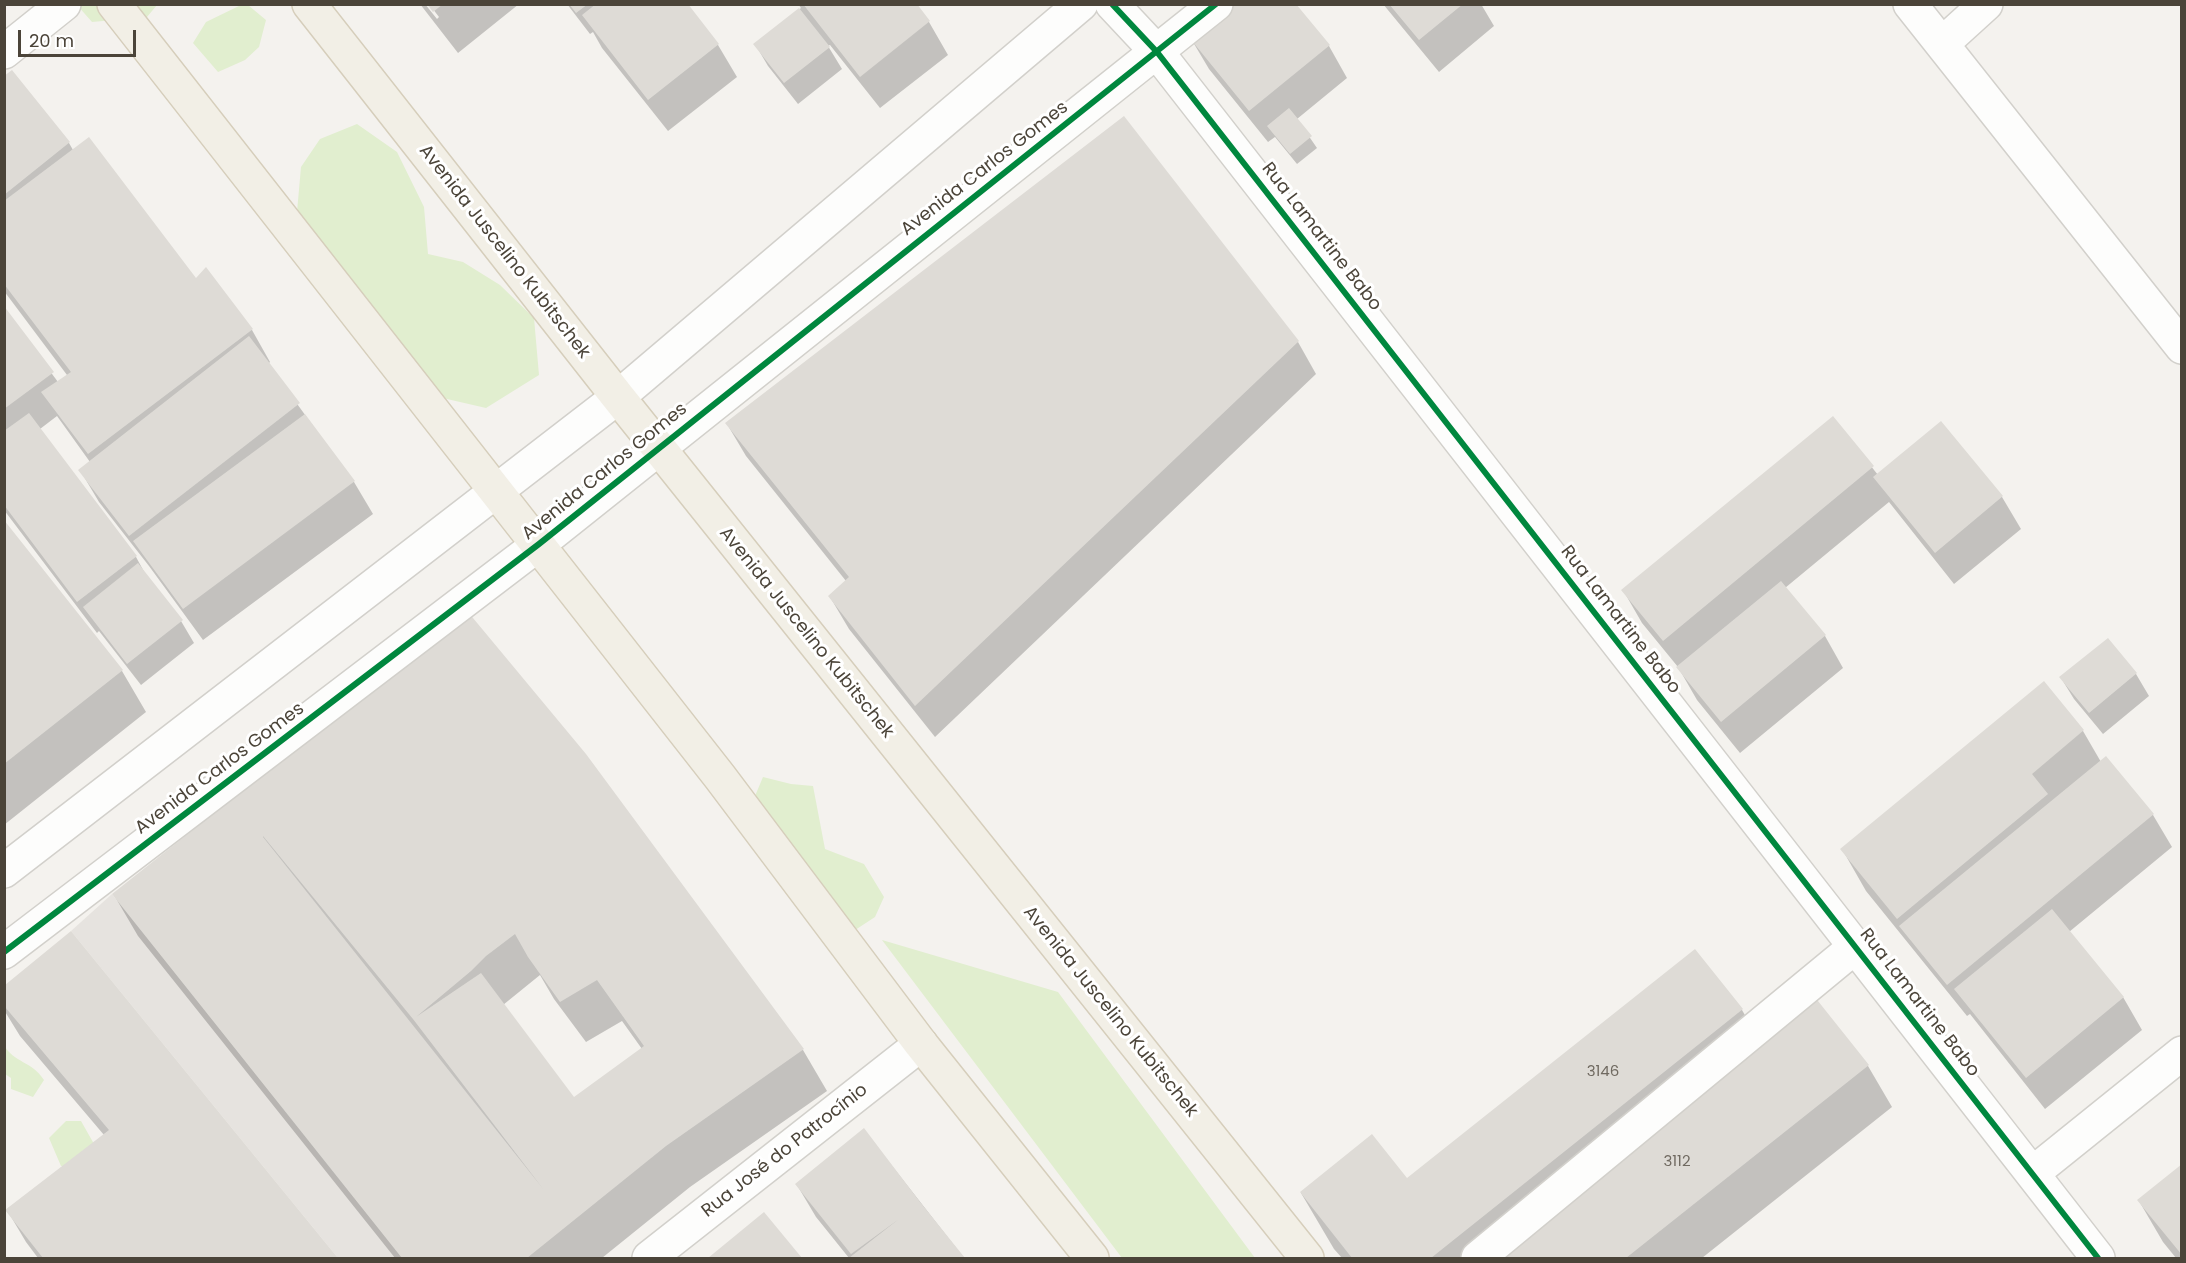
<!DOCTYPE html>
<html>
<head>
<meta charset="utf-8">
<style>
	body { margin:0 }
	#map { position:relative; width:2186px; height:1263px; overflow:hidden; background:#f4f2ee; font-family:Poppins,sans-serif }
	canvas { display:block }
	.frame { position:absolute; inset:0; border:6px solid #4b4439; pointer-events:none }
	.scale { position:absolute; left:18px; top:30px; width:118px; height:27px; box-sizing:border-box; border:3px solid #4b4439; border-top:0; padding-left:8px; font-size:18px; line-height:21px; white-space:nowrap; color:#4b4439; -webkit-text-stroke:4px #fff; paint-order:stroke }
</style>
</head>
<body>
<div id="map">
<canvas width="2186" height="1263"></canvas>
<div class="frame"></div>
<div class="scale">20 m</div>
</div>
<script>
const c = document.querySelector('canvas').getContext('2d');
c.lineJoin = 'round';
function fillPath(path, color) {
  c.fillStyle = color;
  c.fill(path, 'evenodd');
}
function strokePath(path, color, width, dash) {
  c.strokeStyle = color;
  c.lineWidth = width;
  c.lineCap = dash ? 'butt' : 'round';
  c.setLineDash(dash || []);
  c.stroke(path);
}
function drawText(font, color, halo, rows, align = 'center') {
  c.font = font + ' Poppins,sans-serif';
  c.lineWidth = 6;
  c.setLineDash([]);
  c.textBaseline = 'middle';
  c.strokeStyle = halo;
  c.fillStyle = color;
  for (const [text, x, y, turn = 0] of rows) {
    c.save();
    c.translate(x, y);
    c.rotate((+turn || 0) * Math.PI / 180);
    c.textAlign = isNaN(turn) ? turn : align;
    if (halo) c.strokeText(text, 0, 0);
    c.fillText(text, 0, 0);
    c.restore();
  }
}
fillPath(new Path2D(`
	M 77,5 L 157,5 L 147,17 L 92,22 Z
	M 241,5 L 248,5 L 266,20 L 259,47 L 245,60 L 218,72 L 193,43 L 206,22 Z
	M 357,124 L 397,152 L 424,207 L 428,254 L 463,262 L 500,285 L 534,318 L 539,375 L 486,408 L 434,396 L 383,368 L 367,297 L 325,291 L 297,212 L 301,167 L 320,139 Z
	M 763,777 L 791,784 L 813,786 L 825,849 L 864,864 L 884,897 L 875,917 L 849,934 L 750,808 Z
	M 882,940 L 1058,992 L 1255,1258 L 1122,1258 Z
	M 4,1045 C 14,1063 32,1061 44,1080 L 33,1097 L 11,1089 L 11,1078 L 5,1074 Z
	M 66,1121 L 81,1121 L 98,1151 L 79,1169 L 61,1166 L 49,1138 Z`), '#e1eecf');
fillPath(new Path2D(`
	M 112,894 L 402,1258 L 338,1258 L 71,931 Z`), '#e6e3df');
fillPath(new Path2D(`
	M 420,4 L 425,4 L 437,19 L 439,17 L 429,4 L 519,4 L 458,53 Z
	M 567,4 L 686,4 L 718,45 L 737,77 L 668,131 L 602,48 L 593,32 L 590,34 Z
	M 798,4 L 915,4 L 929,22 L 948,55 L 880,108 L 830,45 L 828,46 L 842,69 L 798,104 L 768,66 L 755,44 L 801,8 Z
	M 1383,4 L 1481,4 L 1494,26 L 1439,72 Z
	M 1190,37 L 1329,46 L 1347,78 L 1297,119 L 1317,148 L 1297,164 L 1275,137 L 1268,142 L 1209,69 Z
	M 4,77 L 69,143 L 73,150 L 196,280 L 252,330 L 270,362 L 268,364 L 354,482 L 373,514 L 203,640 L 149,566 L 99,502 L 80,470 L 90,462 L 57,416 L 40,429 L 136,557 L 147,577 L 181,621 L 194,643 L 141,685 L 99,631 L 97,633 L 4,510 L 4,309 L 58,382 L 67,375 L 4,291 Z
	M 1298,342 L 1316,374 L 935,737 L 849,629 L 830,597 L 846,581 L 746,456 L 727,424 Z
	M 1833,418 L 1878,475 L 1941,423 L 2002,497 L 2021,529 L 1954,584 L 1889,502 L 1785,588 L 1825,636 L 1843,668 L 1740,753 L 1697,700 L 1678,667 L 1642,623 L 1623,590 Z
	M 4,523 L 122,671 L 146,712 L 4,825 Z
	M 468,614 L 803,1050 L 827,1091 L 690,1187 L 602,1258 L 395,1258 L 138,936 L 114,895 ZM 540,975 L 554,999 L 586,1042 L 622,1021 L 642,1049 L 573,1099 L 503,1005 Z
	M 2136,674 L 2149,696 L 2103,734 L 2074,699 L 2061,678 Z
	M 2044,683 L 2083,731 L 2101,762 L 2105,758 L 2153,815 L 2172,847 L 2069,932 L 2123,997 L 2142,1030 L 2045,1109 L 1970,1014 L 1967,1016 L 1866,891 L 1842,849 Z
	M 71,933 L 336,1258 L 38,1258 L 26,1242 L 7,1210 L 104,1135 L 20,1036 L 4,1010 L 4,987 Z
	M 1695,951 L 1742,1010 L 1760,1041 L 1868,1066 L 1892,1107 L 1702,1258 L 1342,1258 L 1334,1249 L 1301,1193 L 1407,1180 Z
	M 864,1130 L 964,1258 L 849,1258 L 816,1217 L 797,1185 Z
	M 2182,1166 L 2182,1258 L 2176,1258 L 2163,1242 L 2139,1201 Z
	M 764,1214 L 800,1258 L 710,1258 Z`), '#0003');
fillPath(new Path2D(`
	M 427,4 L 443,4 L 433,12 Z
	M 569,4 L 588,4 L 576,13 Z
	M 596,4 L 688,4 L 719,44 L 648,100 L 582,15 Z
	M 803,4 L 917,4 L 930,21 L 860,77 Z
	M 1227,4 L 1296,4 L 1330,45 L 1249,111 L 1188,36 Z
	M 1389,4 L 1463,4 L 1419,40 Z
	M 799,8 L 830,47 L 784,83 L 753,44 Z
	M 12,70 L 70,142 L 4,195 L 4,76 Z
	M 1289,108 L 1312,136 L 1290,154 L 1267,126 Z
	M 1124,116 L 1299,341 L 915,706 L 828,596 L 849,577 L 725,423 Z
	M 89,137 L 196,278 L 206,267 L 253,329 L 88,454 L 41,392 L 71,372 L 4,284 L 4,201 Z
	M 4,306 L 54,372 L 4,409 Z
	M 249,336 L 300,403 L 129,536 L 78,470 Z
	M 29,413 L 137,556 L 77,602 L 4,505 L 4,431 Z
	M 305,414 L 355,481 L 183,609 L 133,541 Z
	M 1833,416 L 1874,466 L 1663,641 L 1621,590 Z
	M 1941,421 L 2003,496 L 1935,553 L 1873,477 Z
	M 4,520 L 123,670 L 4,764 Z
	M 138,563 L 183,620 L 127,664 L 83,607 Z
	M 1781,581 L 1826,635 L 1721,722 L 1676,667 Z
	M 468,612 L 586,754 L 804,1049 L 666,1146 L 527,1258 L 402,1258 L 112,894 ZM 263,836 L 413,1019 L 544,1190 L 263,837 ZM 515,934 L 528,957 L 560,1002 L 597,980 L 644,1046 L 574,1097 L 481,973 L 416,1017 L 471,971 L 486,956 Z
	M 2108,638 L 2137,673 L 2089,713 L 2059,677 Z
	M 2044,681 L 2084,730 L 2032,774 L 2048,794 L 1897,919 L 1840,849 Z
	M 2106,756 L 2154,814 L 1947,985 L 1899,926 Z
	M 2052,909 L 2124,997 L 2026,1078 L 1954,989 Z
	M 71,931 L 338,1258 L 43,1258 L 5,1210 L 109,1130 L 5,1007 L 5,985 Z
	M 1695,949 L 1743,1009 L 1431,1258 L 1352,1258 L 1300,1192 L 1372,1134 L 1407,1178 Z
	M 1814,996 L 1869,1065 L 1626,1258 L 1485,1258 Z
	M 864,1128 L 920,1202 L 965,1258 L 849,1258 L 899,1219 L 851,1254 L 795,1184 Z
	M 2182,1164 L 2182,1255 L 2137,1200 Z
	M 764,1212 L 802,1258 L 708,1258 Z`), '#dedbd6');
const minor = new Path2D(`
	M 1112,4 L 1157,52 L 2098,1258
	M 1910,4 L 2182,347
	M 1942,44 L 1986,4
	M 4,52 L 64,4
	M 4,871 L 618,397 L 1081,4
	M 4,952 L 539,544 L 1216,4
	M 2033,1173 L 2182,1053
	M 649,1258 L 921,1044
	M 1478,1258 L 1856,946`);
const major = new Path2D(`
	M 114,4 L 720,777 L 921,1044 L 1092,1258
	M 309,4 L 618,397 L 1307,1258`);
strokePath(minor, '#d2d0cb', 36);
strokePath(major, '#d6cebb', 36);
strokePath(minor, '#fdfdfc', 33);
strokePath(major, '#f2efe6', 33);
strokePath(new Path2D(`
	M 1112,4 L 1157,52 L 2098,1258
	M 4,952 L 539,544 L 1216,4`), '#00873e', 6);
drawText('15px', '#706a61', null, [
	["3146",1603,1072],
	["3112",1677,1162]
]);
drawText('18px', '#4b4439', '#fff', [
	["Avenida Carlos Gomes",985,169,-38],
	["Rua Lamartine Babo",1321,237,52],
	["Avenida Juscelino Kubitschek",504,252,52],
	["Avenida Carlos Gomes",605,472,-39],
	["Rua Lamartine Babo",1620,620,52],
	["Avenida Juscelino Kubitschek",806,633,51],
	["Avenida Carlos Gomes",220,769,-37],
	["Rua Lamartine Babo",1919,1003,52],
	["Avenida Juscelino Kubitschek",1110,1012,51],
	["Rua José do Patrocínio",785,1151,-38]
]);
</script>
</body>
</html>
